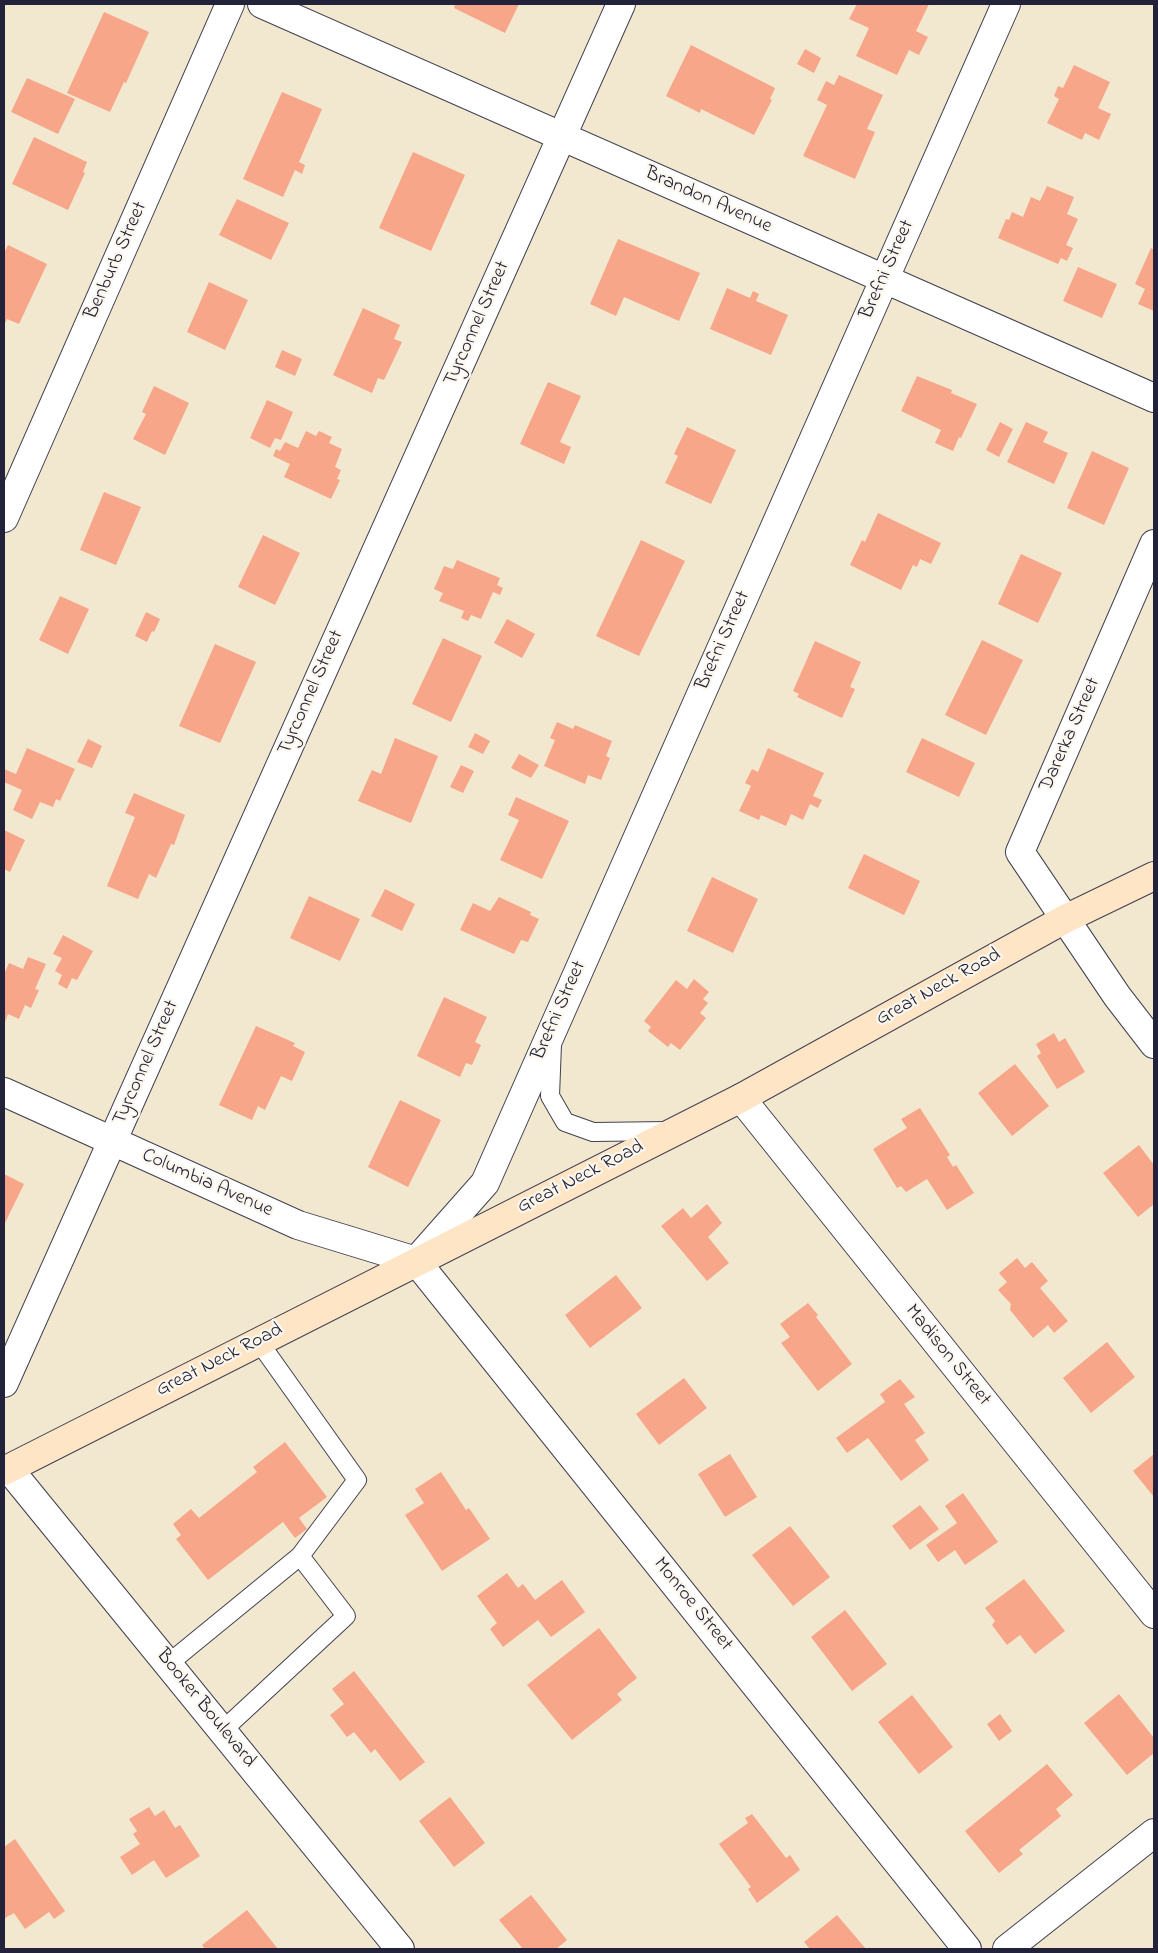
<!DOCTYPE html>
<html>
<head>
<meta charset="utf-8">
<style>
	body { margin:0 }
	#map { position:relative; width:1158px; height:1953px; overflow:hidden; background:#f1e8cf; font-family:"Indie Flower",sans-serif }
	canvas { display:block }
	.frame { position:absolute; inset:0; border:5px solid #22223b; pointer-events:none }
</style>
</head>
<body>
<div id="map">
<canvas width="1158" height="1953"></canvas>
<div class="frame"></div>
</div>
<script>
const c = document.querySelector('canvas').getContext('2d');
c.lineJoin = 'round';
function fillPath(path, color) {
  c.fillStyle = color;
  c.fill(path, 'evenodd');
}
function strokePath(path, color, width, dash) {
  c.strokeStyle = color;
  c.lineWidth = width;
  c.lineCap = dash ? 'butt' : 'round';
  c.setLineDash(dash || []);
  c.stroke(path);
}
function drawText(font, color, halo, rows, align = 'center') {
  c.font = font + ' "Indie Flower",sans-serif';
  c.lineWidth = 4.5;
  c.setLineDash([]);
  c.textBaseline = 'middle';
  c.strokeStyle = halo;
  c.fillStyle = color;
  for (const [text, x, y, turn = 0] of rows) {
    c.save();
    c.translate(x, y);
    c.rotate((+turn || 0) * Math.PI / 180);
    c.textAlign = isNaN(turn) ? turn : align;
    if (halo) c.strokeText(text, 0, 0);
    c.fillText(text, 0, 0);
    c.restore();
  }
}
fillPath(new Path2D(`
	M 455,4 L 519,4 L 505,33 L 454,8 Z
	M 857,4 L 929,4 L 916,31 L 928,37 L 919,55 L 909,50 L 897,75 L 856,56 L 869,28 L 849,19 Z
	M 104,12 L 149,32 L 126,83 L 124,82 L 110,112 L 67,93 Z
	M 691,45 L 775,88 L 770,99 L 772,100 L 754,135 L 701,109 L 700,113 L 666,96 Z
	M 805,49 L 821,58 L 814,73 L 797,64 Z
	M 1074,65 L 1110,82 L 1098,108 L 1111,114 L 1099,140 L 1085,133 L 1082,140 L 1047,123 L 1059,99 L 1054,96 L 1058,86 L 1063,88 Z
	M 839,75 L 883,95 L 867,129 L 875,132 L 855,179 L 803,156 L 827,105 L 817,100 L 826,81 L 834,85 Z
	M 27,78 L 75,99 L 58,134 L 11,112 Z
	M 282,92 L 322,109 L 299,162 L 305,165 L 302,174 L 295,170 L 283,197 L 243,179 Z
	M 34,137 L 87,162 L 83,172 L 85,173 L 68,210 L 12,184 Z
	M 413,152 L 465,175 L 431,251 L 379,228 Z
	M 1047,186 L 1074,197 L 1067,214 L 1078,219 L 1066,245 L 1073,248 L 1067,261 L 1061,258 L 1058,264 L 998,238 L 1006,219 L 1009,220 L 1012,212 L 1023,217 L 1031,197 L 1040,201 Z
	M 237,199 L 289,223 L 271,260 L 219,235 Z
	M 618,239 L 700,273 L 679,321 L 624,297 L 616,316 L 590,304 Z
	M 8,245 L 47,264 L 19,324 L 7,319 L 4,325 L 4,253 Z
	M 1151,248 L 1154,250 L 1154,311 L 1138,304 L 1145,289 L 1135,284 Z
	M 1078,267 L 1117,284 L 1102,318 L 1063,301 Z
	M 209,282 L 248,300 L 225,350 L 187,332 Z
	M 727,288 L 750,298 L 753,291 L 759,294 L 756,301 L 788,315 L 771,355 L 710,329 Z
	M 363,308 L 400,325 L 394,339 L 402,342 L 384,380 L 378,378 L 372,393 L 333,375 Z
	M 282,350 L 302,359 L 295,376 L 275,367 Z
	M 917,376 L 952,390 L 951,393 L 977,404 L 961,438 L 959,437 L 953,451 L 935,443 L 941,430 L 901,411 Z
	M 548,382 L 581,396 L 560,442 L 571,447 L 564,464 L 520,444 Z
	M 154,386 L 189,403 L 165,455 L 133,439 L 146,414 L 142,412 Z
	M 267,400 L 293,412 L 281,440 L 275,438 L 270,448 L 250,438 Z
	M 1000,422 L 1013,429 L 999,457 L 986,450 Z
	M 1026,422 L 1048,432 L 1043,442 L 1068,453 L 1054,484 L 1007,462 Z
	M 687,427 L 736,450 L 711,504 L 665,483 L 678,456 L 674,454 Z
	M 306,431 L 316,436 L 319,431 L 332,437 L 329,443 L 342,449 L 335,467 L 341,470 L 337,479 L 340,480 L 331,499 L 284,477 L 290,464 L 273,456 L 276,449 L 280,451 L 285,442 L 298,448 Z
	M 1092,451 L 1129,468 L 1104,525 L 1067,508 Z
	M 104,492 L 141,507 L 116,565 L 80,550 Z
	M 878,513 L 941,543 L 931,564 L 920,559 L 917,567 L 913,565 L 901,590 L 850,565 L 862,540 L 865,542 Z
	M 263,535 L 300,553 L 275,605 L 238,587 Z
	M 641,540 L 685,561 L 639,656 L 596,636 Z
	M 1021,554 L 1062,573 L 1038,623 L 998,604 Z
	M 457,560 L 500,578 L 497,585 L 503,588 L 500,595 L 493,592 L 481,619 L 471,615 L 468,621 L 461,618 L 464,611 L 439,601 L 443,593 L 434,589 L 444,566 L 453,569 Z
	M 60,596 L 89,609 L 68,654 L 39,640 Z
	M 146,612 L 160,619 L 154,632 L 152,631 L 147,642 L 135,636 Z
	M 507,619 L 535,634 L 522,658 L 494,643 Z
	M 443,638 L 482,656 L 451,722 L 412,704 Z
	M 982,640 L 1023,660 L 986,735 L 945,715 Z
	M 815,641 L 861,662 L 850,687 L 855,689 L 842,718 L 797,697 L 799,694 L 793,691 Z
	M 215,644 L 256,662 L 220,743 L 179,726 Z
	M 557,722 L 573,729 L 575,725 L 612,741 L 606,756 L 610,758 L 601,780 L 588,775 L 585,784 L 544,766 L 555,740 L 550,738 Z
	M 475,733 L 490,741 L 483,754 L 468,747 Z
	M 395,738 L 438,756 L 411,823 L 358,801 L 372,770 L 381,774 Z
	M 922,738 L 975,763 L 959,797 L 906,772 Z
	M 88,739 L 102,746 L 92,768 L 77,762 Z
	M 27,748 L 75,769 L 60,801 L 56,799 L 53,807 L 40,802 L 32,819 L 13,810 L 22,790 L 4,782 L 4,769 L 16,774 Z
	M 768,748 L 824,773 L 813,796 L 822,800 L 818,808 L 810,804 L 803,820 L 791,814 L 786,826 L 761,815 L 759,820 L 739,811 L 751,786 L 745,783 L 752,769 L 758,772 Z
	M 519,754 L 539,765 L 531,778 L 511,768 Z
	M 461,765 L 474,771 L 463,793 L 450,787 Z
	M 134,793 L 185,815 L 174,845 L 171,844 L 156,878 L 149,874 L 138,899 L 107,886 L 135,817 L 125,813 Z
	M 516,797 L 569,821 L 542,879 L 500,860 L 519,820 L 508,815 Z
	M 4,830 L 25,840 L 10,872 L 4,869 Z
	M 864,854 L 920,881 L 904,915 L 848,888 Z
	M 712,877 L 758,899 L 733,953 L 687,931 Z
	M 385,889 L 415,904 L 402,931 L 371,916 Z
	M 309,896 L 360,919 L 340,961 L 290,938 Z
	M 499,897 L 531,912 L 530,915 L 539,919 L 528,942 L 521,940 L 514,954 L 460,930 L 473,903 L 490,911 Z
	M 63,935 L 93,951 L 77,980 L 72,978 L 67,989 L 58,984 L 62,975 L 55,971 L 62,958 L 53,954 Z
	M 28,957 L 46,964 L 35,989 L 39,990 L 31,1008 L 25,1005 L 19,1019 L 8,1014 L 4,1024 L 4,974 L 9,963 L 23,969 Z
	M 694,979 L 709,992 L 703,999 L 708,1003 L 700,1013 L 706,1018 L 680,1050 L 671,1043 L 668,1047 L 648,1031 L 651,1027 L 644,1021 L 676,980 L 687,989 Z
	M 444,997 L 487,1017 L 475,1042 L 481,1045 L 472,1065 L 466,1063 L 460,1077 L 417,1056 Z
	M 256,1026 L 295,1043 L 293,1046 L 305,1052 L 292,1081 L 281,1076 L 265,1110 L 258,1106 L 252,1120 L 219,1105 Z
	M 1054,1033 L 1059,1042 L 1065,1038 L 1085,1072 L 1057,1089 L 1037,1056 L 1041,1053 L 1036,1044 Z
	M 1015,1064 L 1049,1106 L 1012,1136 L 978,1093 Z
	M 400,1100 L 441,1120 L 408,1187 L 368,1167 Z
	M 920,1108 L 950,1155 L 947,1157 L 953,1167 L 956,1165 L 974,1193 L 947,1210 L 927,1179 L 906,1192 L 901,1186 L 897,1188 L 873,1149 L 907,1128 L 901,1119 Z
	M 1139,1145 L 1154,1165 L 1154,1204 L 1138,1217 L 1103,1173 Z
	M 4,1174 L 24,1184 L 4,1225 Z
	M 707,1204 L 722,1223 L 708,1237 L 729,1263 L 707,1281 L 661,1226 L 683,1208 L 691,1218 Z
	M 1017,1258 L 1025,1268 L 1032,1262 L 1048,1281 L 1040,1288 L 1068,1321 L 1054,1333 L 1048,1325 L 1033,1338 L 1010,1310 L 1011,1304 L 998,1290 L 1007,1282 L 999,1273 Z
	M 616,1275 L 642,1308 L 590,1348 L 565,1315 Z
	M 808,1303 L 818,1315 L 816,1317 L 852,1364 L 818,1391 L 781,1343 L 790,1337 L 780,1324 Z
	M 1107,1342 L 1135,1377 L 1091,1413 L 1063,1378 Z
	M 684,1378 L 707,1408 L 659,1445 L 636,1414 Z
	M 900,1379 L 915,1397 L 904,1404 L 925,1433 L 915,1440 L 929,1460 L 901,1481 L 868,1438 L 847,1453 L 836,1438 L 885,1402 L 880,1394 Z
	M 285,1442 L 327,1497 L 299,1518 L 307,1529 L 295,1538 L 283,1522 L 208,1580 L 176,1539 L 181,1535 L 173,1524 L 191,1509 L 199,1518 L 257,1472 L 253,1467 Z
	M 730,1454 L 757,1497 L 725,1517 L 698,1474 Z
	M 1154,1454 L 1154,1497 L 1133,1471 Z
	M 441,1472 L 466,1510 L 469,1508 L 490,1539 L 442,1571 L 405,1515 L 424,1503 L 415,1489 Z
	M 963,1493 L 998,1542 L 965,1565 L 955,1550 L 938,1562 L 926,1545 L 957,1523 L 945,1506 Z
	M 920,1505 L 939,1529 L 910,1550 L 892,1526 Z
	M 790,1526 L 830,1577 L 793,1606 L 752,1555 Z
	M 507,1573 L 518,1588 L 523,1584 L 535,1600 L 562,1580 L 585,1612 L 551,1637 L 538,1620 L 503,1647 L 490,1629 L 497,1623 L 477,1596 Z
	M 1024,1579 L 1065,1631 L 1035,1654 L 1020,1635 L 1007,1645 L 992,1625 L 995,1621 L 985,1608 Z
	M 845,1610 L 887,1664 L 852,1691 L 811,1637 Z
	M 599,1628 L 637,1678 L 617,1694 L 622,1700 L 572,1740 L 527,1685 Z
	M 354,1671 L 425,1762 L 400,1781 L 375,1749 L 371,1753 L 354,1732 L 347,1737 L 330,1715 L 344,1704 L 332,1689 Z
	M 1119,1694 L 1154,1738 L 1154,1753 L 1127,1775 L 1084,1723 Z
	M 912,1695 L 953,1747 L 919,1774 L 878,1722 Z
	M 1000,1714 L 1012,1731 L 999,1741 L 987,1724 Z
	M 1047,1764 L 1073,1795 L 1056,1809 L 1061,1816 L 1019,1850 L 1023,1854 L 999,1873 L 965,1831 Z
	M 450,1797 L 485,1843 L 454,1867 L 419,1821 Z
	M 149,1807 L 155,1816 L 164,1810 L 175,1828 L 180,1825 L 200,1856 L 166,1878 L 154,1860 L 132,1875 L 120,1857 L 140,1844 L 133,1834 L 137,1831 L 129,1819 Z
	M 752,1814 L 786,1858 L 790,1855 L 800,1870 L 757,1903 L 748,1889 L 751,1887 L 719,1844 L 748,1823 L 745,1818 Z
	M 15,1839 L 65,1911 L 54,1919 L 49,1912 L 25,1929 L 14,1913 L 5,1918 L 4,1916 L 4,1847 Z
	M 531,1895 L 567,1940 L 556,1949 L 523,1949 L 499,1920 Z
	M 247,1910 L 278,1949 L 205,1949 L 202,1945 Z
	M 837,1915 L 866,1949 L 810,1949 L 804,1942 Z`), '#f7a689');
const lane = new Path2D(`
	M 552,1044 L 550,1096 L 565,1122 L 593,1132 L 668,1131
	M 259,1342 L 357,1480 L 300,1556
	M 168,1664 L 300,1556 L 346,1616 L 222,1731`);
const street = new Path2D(`
	M 262,4 L 1154,398
	M 4,518 L 230,4
	M 1154,544 L 1020,852 L 1117,996 L 1154,1044
	M 4,1092 L 298,1225 L 416,1261
	M 741,1098 L 1154,1614
	M 416,1261 L 485,1183 L 1006,4
	M 416,1261 L 967,1949
	M 4,1383 L 621,4
	M 9,1469 L 400,1949
	M 1007,1949 L 1154,1833`);
const secondary = new Path2D(`
	M 4,1471 L 741,1098 L 1065,919 L 1154,876`);
strokePath(lane, '#414051', 20);
strokePath(street, '#414051', 30);
strokePath(secondary, '#414051', 30);
strokePath(lane, '#fff', 18);
strokePath(street, '#fff', 28);
strokePath(secondary, '#fee5c5', 28);
drawText('20px', '#22223b', '#fbf7ec', [
	["Brandon Avenue",708,201,24],
	["Benburb Street",117,261,-66],
	["Brefni Street",888,270,-66],
	["Tyrconnel Street",478,324,-66],
	["Brefni Street",724,641,-66],
	["Tyrconnel Street",312,693,-66],
	["Darerka Street",1071,735,-66],
	["Great Neck Road",939,988,-29],
	["Brefni Street",560,1011,-66],
	["Tyrconnel Street",147,1063,-66],
	["Great Neck Road",581,1178,-27],
	["Columbia Avenue",207,1184,24],
	["Madison Street",947,1356,51],
	["Great Neck Road",220,1361,-27],
	["Monroe Street",692,1605,51],
	["Booker Boulevard",205,1709,51]
]);
</script>
</body>
</html>
